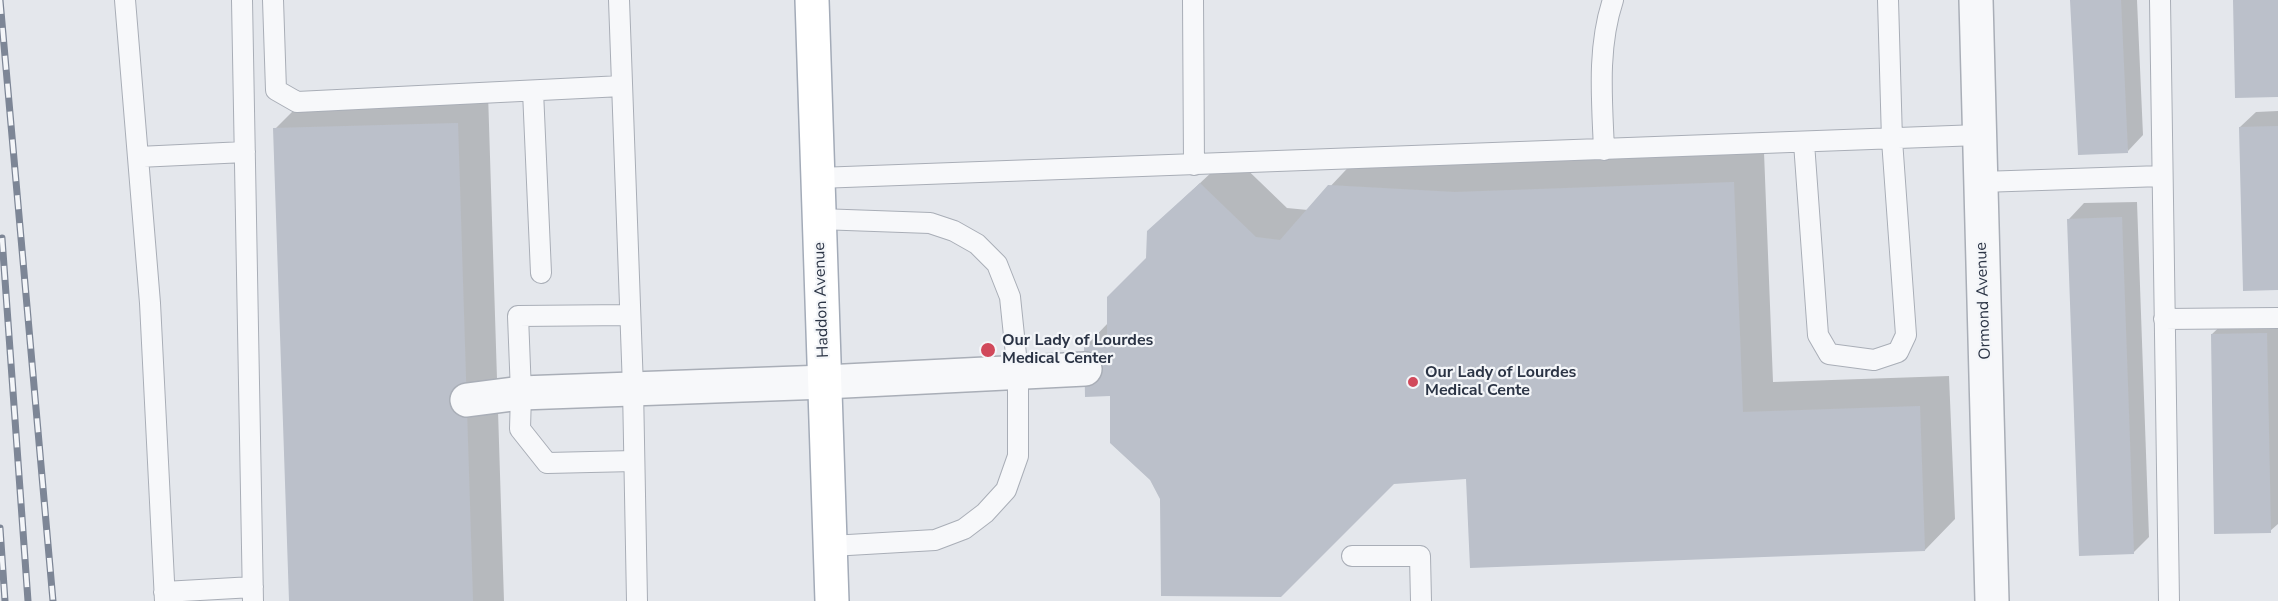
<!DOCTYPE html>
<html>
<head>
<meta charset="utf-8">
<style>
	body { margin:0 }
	canvas { display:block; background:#e4e7ec }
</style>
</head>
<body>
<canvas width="2278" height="601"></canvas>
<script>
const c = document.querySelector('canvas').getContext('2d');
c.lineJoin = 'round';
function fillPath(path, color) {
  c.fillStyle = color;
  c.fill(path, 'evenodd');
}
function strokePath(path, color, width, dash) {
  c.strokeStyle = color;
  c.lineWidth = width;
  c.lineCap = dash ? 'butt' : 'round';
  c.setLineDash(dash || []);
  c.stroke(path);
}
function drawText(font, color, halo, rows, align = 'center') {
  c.font = font + ' "Nunito Sans",sans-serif';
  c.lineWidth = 4.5;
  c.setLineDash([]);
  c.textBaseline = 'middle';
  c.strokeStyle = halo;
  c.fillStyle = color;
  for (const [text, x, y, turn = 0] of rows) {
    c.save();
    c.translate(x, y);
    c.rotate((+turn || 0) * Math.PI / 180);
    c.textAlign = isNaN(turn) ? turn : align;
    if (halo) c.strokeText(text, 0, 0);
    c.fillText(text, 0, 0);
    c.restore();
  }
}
fillPath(new Path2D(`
	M 2072,0 L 2137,0 L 2143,135 L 2128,151 Z
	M 488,93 L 504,601 L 290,601 L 275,129 L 305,99 Z
	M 2278,111 L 2278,289 L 2240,127 L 2256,112 Z
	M 1764,152 L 1773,382 L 1949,376 L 1955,519 L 1925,550 L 1468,477 L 1161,499 L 1086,346 L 1108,323 L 1147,259 L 1149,231 L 1231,154 L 1287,208 L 1308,210 L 1360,155 Z
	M 2137,202 L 2149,537 L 2133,553 L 2069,219 L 2084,203 Z
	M 2278,318 L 2278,524 L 2270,531 L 2212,334 L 2228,319 Z`), '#0003');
fillPath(new Path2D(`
	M 2070,0 L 2121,0 L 2128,153 L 2078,155 Z
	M 2233,0 L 2278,0 L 2278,97 L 2235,98 Z
	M 458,123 L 473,601 L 289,601 L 273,128 Z
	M 2278,126 L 2278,290 L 2243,291 L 2239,127 Z
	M 1734,182 L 1743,412 L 1920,406 L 1925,551 L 1470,568 L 1466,479 L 1394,484 L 1281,597 L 1161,596 L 1160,499 L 1150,480 L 1110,443 L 1110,396 L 1085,397 L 1084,345 L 1107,344 L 1107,297 L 1146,258 L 1147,231 L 1200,183 L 1256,237 L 1280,240 L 1328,185 L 1455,192 Z
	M 2122,217 L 2134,554 L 2079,556 L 2067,219 Z
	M 2267,333 L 2271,533 L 2214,534 L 2211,334 Z`), '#bbc0ca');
const lane = new Path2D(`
	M 125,0 L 150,303 L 165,601
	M 242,0 L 253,601
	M 273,0 L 276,90 L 297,102 L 622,86
	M 619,0 L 633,388 L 637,601
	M 1193,0 L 1194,165
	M 2160,0 L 2169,601
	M 533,91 L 541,273
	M 1804,143 L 1818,335 L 1829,354 L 1874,360 L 1898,352 L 1906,335 L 1892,140 L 1888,0
	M 1604,150 C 1602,100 1597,48 1613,0
	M 138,157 L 245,152
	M 818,178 L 1979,135
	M 1981,182 L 2162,176
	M 819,219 L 930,223 L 954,231 L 977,244 L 997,264 L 1010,297 L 1018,374 L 1018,456 L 1006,490 L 985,513 L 964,529 L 935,540 L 831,546
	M 630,315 L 518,316 L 521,393 L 520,429 L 547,463 L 634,461
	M 2164,319 L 2278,318
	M 1352,556 L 1420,556 L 1421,601
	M 164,592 L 253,587`);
const street = new Path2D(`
	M 1976,0 L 1992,601
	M 467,400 L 521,393 L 825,382 L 1085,369`);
const primary = new Path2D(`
	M 812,0 L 832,601`);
strokePath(lane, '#a9aeb7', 22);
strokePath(street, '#a9aeb7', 36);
strokePath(primary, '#a3abb8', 36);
strokePath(lane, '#f7f8fa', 20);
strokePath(street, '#f7f8fa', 33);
strokePath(primary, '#fff', 33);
const rail = new Path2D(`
	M 0,0 L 53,601
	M 2,238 L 28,601
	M 0,528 L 5,601`);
strokePath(rail, '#7d8696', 7);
strokePath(rail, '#f4f6f9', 4.5, [14]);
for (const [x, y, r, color] of [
	[988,350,8,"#d1495b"],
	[1413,382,6,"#d1495b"]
]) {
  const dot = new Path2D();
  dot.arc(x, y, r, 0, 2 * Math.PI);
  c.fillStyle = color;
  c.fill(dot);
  strokePath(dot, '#f4f6f9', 2);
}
drawText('16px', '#2b3445', '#f4f6f9', [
	["Haddon Avenue",822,300,-92],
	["Ormond Avenue",1984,301,-92]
]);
drawText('bold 16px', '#2b3445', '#f4f6f9', [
	["Our Lady of Lourdes",1002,341],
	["Medical Center",1002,359],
	["Our Lady of Lourdes",1425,373],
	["Medical Cente",1425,391]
], 'left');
</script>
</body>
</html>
